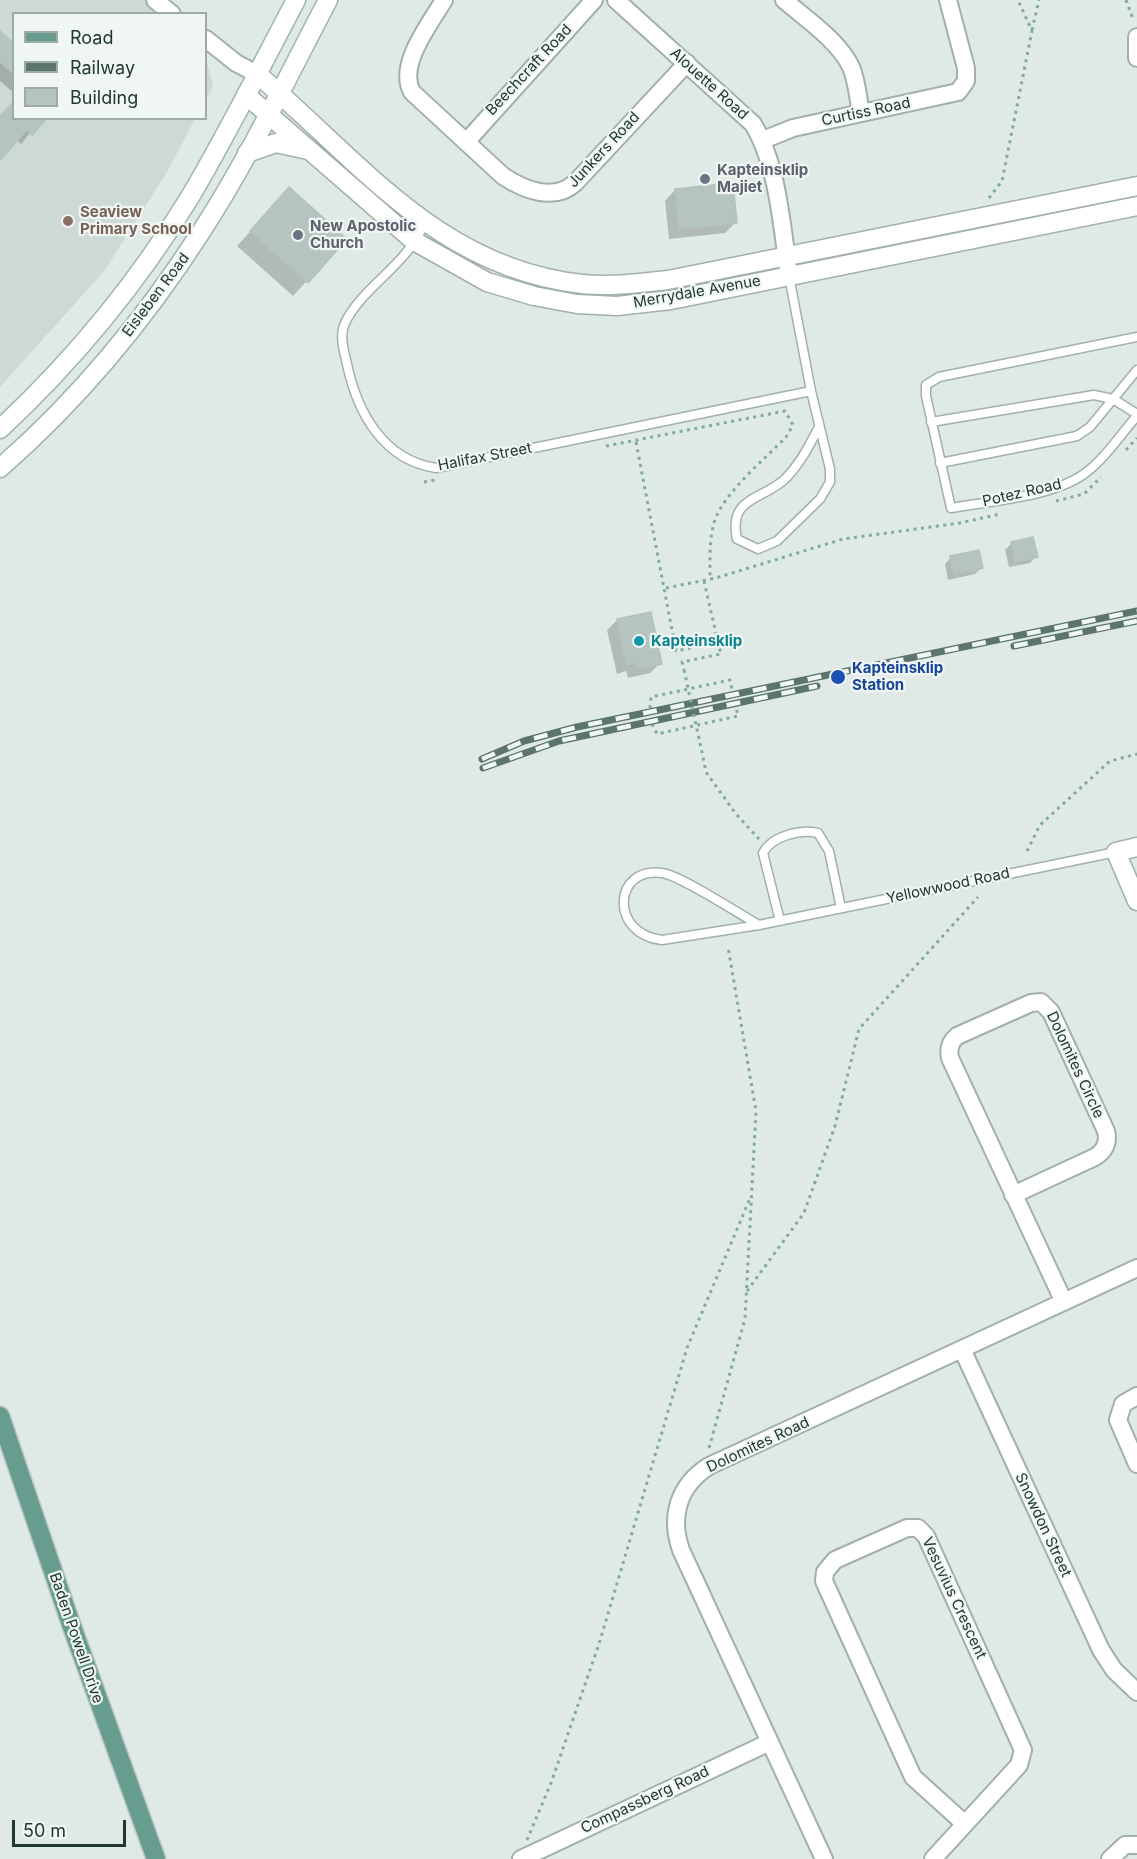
<!DOCTYPE html>
<html>
<head>
<meta charset="utf-8">
<style>
	body { margin:0 }
	#map { position:relative; width:1137px; height:1859px; overflow:hidden; background:#dfe9e5; font-family:Inter,sans-serif }
	canvas { display:block }
	.legend { position:absolute; left:12px; top:12px; width:195px; height:108px; box-sizing:border-box; background:#eff6f3; border:2px solid #9daaa6; margin:0; padding:8px 10px; list-style:none; font-size:18px; color:#213832 }
	.legend li { display:flex; align-items:center; gap:12px; height:30px }
	.legend b { width:30px; border:2px solid #9daaa6 }
	.scale { position:absolute; left:12px; top:1820px; width:114px; height:27px; box-sizing:border-box; border:3px solid #213832; border-top:0; padding-left:8px; font-size:18px; line-height:21px; white-space:nowrap; color:#213832; -webkit-text-stroke:4px #eff6f3; paint-order:stroke }
</style>
</head>
<body>
<div id="map">
<canvas width="1137" height="1859"></canvas>
<ul class="legend">
<li><b style="height:8px;background:#669d8f"></b>Road</li>
<li><b style="height:8px;background:#5b746e"></b>Railway</li>
<li><b style="height:16px;background:#b5c4be"></b>Building</li>
</ul>
<div class="scale">50 m</div>
</div>
<script>
const c = document.querySelector('canvas').getContext('2d');
c.lineJoin = 'round';
function fillPath(path, color) {
  c.fillStyle = color;
  c.fill(path, 'evenodd');
}
function strokePath(path, color, width, dash) {
  c.strokeStyle = color;
  c.lineWidth = width;
  c.lineCap = dash ? 'butt' : 'round';
  c.setLineDash(dash || []);
  c.stroke(path);
}
function drawText(font, color, halo, rows, align = 'center') {
  c.font = font + ' Inter,sans-serif';
  c.lineWidth = 4.5;
  c.setLineDash([]);
  c.textBaseline = 'middle';
  c.strokeStyle = halo;
  c.fillStyle = color;
  for (const [text, x, y, turn = 0] of rows) {
    c.save();
    c.translate(x, y);
    c.rotate((+turn || 0) * Math.PI / 180);
    c.textAlign = isNaN(turn) ? turn : align;
    if (halo) c.strokeText(text, 0, 0);
    c.fillText(text, 0, 0);
    c.restore();
  }
}
fillPath(new Path2D(`
	M 0,0 L 143,0 L 158,13 L 14,14 L 14,118 L 195,119 L 167,172 L 105,270 L 0,387 Z
	M 206,59 L 213,86 L 206,99 Z`), '#cdd9d4');
fillPath(new Path2D(`
	M 0,33 L 14,46 L 14,93 L 0,81 Z
	M 0,117 L 14,118 L 42,118 L 21,144 L 17,140 L 0,157 Z
	M 675,190 L 735,223 L 725,233 L 669,239 L 665,201 Z
	M 276,203 L 345,239 L 293,296 L 237,246 Z
	M 1012,543 L 1036,556 L 1030,563 L 1009,567 L 1005,550 Z
	M 951,557 L 981,568 L 975,574 L 948,580 L 945,564 Z
	M 617,620 L 660,663 L 650,673 L 628,678 L 626,671 L 617,674 L 607,630 Z`), '#0003');
const building = new Path2D(`
	M 0,31 L 14,44 L 14,74 L 0,62 Z
	M 14,101 L 14,118 L 47,118 L 32,135 L 27,130 L 0,160 L 0,116 Z
	M 733,183 L 737,223 L 679,229 L 675,189 Z
	M 289,187 L 347,239 L 308,283 L 250,231 Z
	M 1033,537 L 1038,557 L 1015,562 L 1011,542 Z
	M 979,550 L 983,568 L 954,574 L 950,556 Z
	M 651,612 L 662,664 L 638,669 L 636,662 L 626,664 L 617,619 Z`);
fillPath(building, '#b5c4be');
strokePath(building, '#b2c3bc', 1.5);
const service = new Path2D(`
	M 426,223 C 419,233 413,245 405,254 C 386,277 358,296 345,323 C 339,336 344,351 347,364 C 357,412 383,460 436,468 L 811,391
	M 789,276 L 811,391 L 830,469 L 830,482 L 820,499 L 777,541 L 758,549 L 737,539 C 728,497 761,501 785,479 C 800,464 809,446 819,427
	M 1137,337 L 939,377 L 926,385 L 926,396 L 951,508 C 990,501 1052,497 1084,474 C 1105,459 1120,435 1137,416
	M 931,422 L 1094,395 L 1113,399 L 1137,414
	M 940,463 L 1077,436 L 1090,427 L 1137,370
	M 780,921 L 763,853 C 772,836 800,829 818,833 L 829,851 L 841,908
	M 759,925 C 739,914 680,875 662,873 C 613,866 609,934 662,940 L 759,925 L 1116,852`);
const minor = new Path2D(`
	M 155,0 L 172,14
	M 444,0 C 430,24 397,65 412,92 L 503,176 C 524,190 554,202 575,183 L 687,63
	M 616,0 L 753,124 C 778,165 782,228 789,275
	M 784,0 C 806,19 838,40 851,67 C 857,81 858,98 861,113
	M 1137,37 L 1137,58
	M 206,39 L 236,63 L 257,74
	M 763,140 L 793,128 L 958,92 L 966,81 L 966,68 L 948,0
	M 467,141 L 594,0
	M 1013,1195 L 1095,1157 C 1105,1151 1109,1142 1106,1131 L 1051,1012 L 1041,1002 L 1031,1003 L 957,1036 C 950,1042 948,1049 950,1058 L 1064,1302
	M 962,1349 L 1101,1650 L 1114,1670 L 1137,1692
	M 1137,1396 L 1123,1404 L 1118,1420 L 1137,1464
	M 521,1859 L 770,1742
	M 824,1859 L 681,1550 C 669,1516 679,1485 709,1466 L 1137,1268
	M 933,1859 L 1019,1765 L 1023,1750 L 926,1536 L 918,1528 L 907,1528 L 835,1560 L 825,1572 L 824,1581 L 913,1777 L 965,1824
	M 1110,1859 L 1125,1845 L 1137,1845`);
const tertiary = new Path2D(`
	M 257,74 C 360,161 438,268 582,284 C 611,287 640,283 668,280 L 1137,186
	M 246,95 L 414,241 L 487,282 L 534,296 L 577,304 L 617,306 L 671,300 L 1137,206
	M 1137,847 L 1116,852 L 1137,901`);
const secondary = new Path2D(`
	M 247,153 L 276,143 L 308,150
	M 0,429 C 73,361 138,282 190,197 C 228,133 261,66 296,0
	M 0,468 C 78,400 145,319 201,232 C 249,158 287,78 328,0`);
const primary = new Path2D(`
	M 0,1416 L 71,1624 L 156,1859`);
strokePath(service, '#a2b0ac', 11);
strokePath(minor, '#a2b0ac', 20);
strokePath(tertiary, '#a2b0ac', 21);
strokePath(secondary, '#9fb5ad', 21);
strokePath(primary, '#bcc3c2', 21);
strokePath(new Path2D(`
	M 1126,0 L 1133,19
	M 1032,30 L 1039,0
	M 989,198 L 1002,181 L 1032,31 L 1018,0
	M 636,442 L 676,651 L 718,642 L 721,654 L 682,662 L 684,670
	M 606,446 L 785,411 L 793,425 L 786,437 C 765,459 722,494 714,523 C 709,541 710,561 710,579
	M 1126,450 L 1137,438
	M 424,482 L 435,480
	M 1056,501 L 1084,494 L 1101,477
	M 704,581 L 718,642
	M 666,588 L 716,578 L 843,539 L 960,523 L 1000,514
	M 650,708 L 651,697 L 730,680 L 732,690
	M 652,724 L 657,734 L 738,716 L 736,707
	M 700,743 L 706,772 L 736,814 L 759,839
	M 1027,851 L 1040,825 L 1110,761 L 1137,754
	M 747,1291 L 804,1213 L 835,1126 L 859,1029 L 978,897
	M 709,1448 L 745,1319 L 756,1111 L 728,947
	M 527,1840 L 551,1783 L 599,1644 L 687,1348 L 751,1196`), '#81ab9e', 3, [3, 4.5]);
strokePath(service, '#fff', 8);
strokePath(minor, '#fff', 16);
strokePath(tertiary, '#fff', 18);
strokePath(secondary, '#fff', 18);
strokePath(primary, '#669d8f', 18);
const rail = new Path2D(`
	M 1014,646 L 1137,621
	M 482,759 L 524,741 L 577,727 L 1137,611
	M 483,768 L 559,741 L 817,686`);
strokePath(rail, '#5b746e', 7);
strokePath(rail, '#eff6f3', 4.5, [14]);
strokePath(new Path2D(`
	M 684,670 L 700,743`), '#81ab9e', 3, [3, 4.5]);
for (const [x, y, r, color] of [
	[705,179,6,"#6b7280"],
	[68,221,6,"#8d6e63"],
	[298,235,6,"#6b7280"],
	[639,641,6,"#0f9aa8"],
	[838,677,8,"#1a4fb4"]
]) {
  const dot = new Path2D();
  dot.arc(x, y, r, 0, 2 * Math.PI);
  c.fillStyle = color;
  c.fill(dot);
  strokePath(dot, '#eff6f3', 2);
}
drawText('15px', '#213832', '#eff6f3', [
	["Beechcraft Road",529,70,-47],
	["Alouette Road",709,84,42],
	["Curtiss Road",866,112,-12],
	["Junkers Road",604,150,-47],
	["Merrydale Avenue",697,292,-10],
	["Eisleben Road",156,295,-53],
	["Halifax Street",485,457,-11],
	["Potez Road",1022,493,-13],
	["Yellowwood Road",948,886,-12],
	["Dolomites Circle",1075,1065,65],
	["Dolomites Road",758,1445,-25],
	["Snowdon Street",1043,1525,65],
	["Vesuvius Crescent",954,1598,65],
	["Baden Powell Drive",76,1638,71],
	["Compassberg Road",645,1800,-25]
]);
drawText('bold 15px', '#5b616d', '#eff6f3', [
	["Kapteinsklip",717,170],
	["Majiet",717,187],
	["New Apostolic",310,226],
	["Church",310,243]
], 'left');
drawText('bold 15px', '#785e54', '#eff6f3', [
	["Seaview",80,212],
	["Primary School",80,229]
], 'left');
drawText('bold 15px', '#0d838f', '#eff6f3', [
	["Kapteinsklip",651,641]
], 'left');
drawText('bold 15px', '#164399', '#eff6f3', [
	["Kapteinsklip",852,668],
	["Station",852,685]
], 'left');
</script>
</body>
</html>
